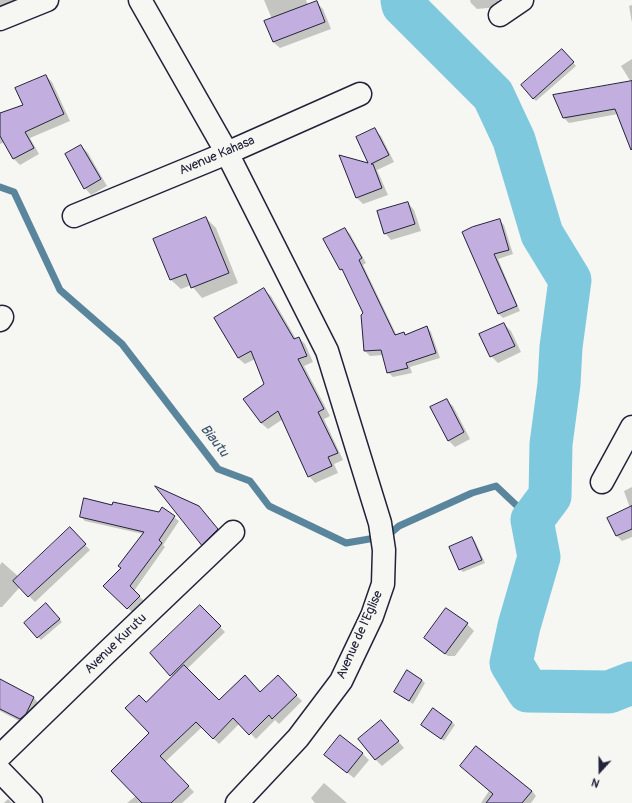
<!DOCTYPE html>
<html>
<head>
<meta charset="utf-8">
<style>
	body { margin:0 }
	#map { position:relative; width:632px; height:803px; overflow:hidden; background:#f6f6f2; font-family:Pangolin,sans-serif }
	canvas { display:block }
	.north { position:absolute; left:580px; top:751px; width:40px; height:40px; -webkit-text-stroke:3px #f6f6f2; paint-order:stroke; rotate:201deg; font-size:11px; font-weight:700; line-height:16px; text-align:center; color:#22223b }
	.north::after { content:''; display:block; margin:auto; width:14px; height:18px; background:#22223b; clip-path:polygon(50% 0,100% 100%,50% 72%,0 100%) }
</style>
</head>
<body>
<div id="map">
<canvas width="632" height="803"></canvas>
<div class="north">N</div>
</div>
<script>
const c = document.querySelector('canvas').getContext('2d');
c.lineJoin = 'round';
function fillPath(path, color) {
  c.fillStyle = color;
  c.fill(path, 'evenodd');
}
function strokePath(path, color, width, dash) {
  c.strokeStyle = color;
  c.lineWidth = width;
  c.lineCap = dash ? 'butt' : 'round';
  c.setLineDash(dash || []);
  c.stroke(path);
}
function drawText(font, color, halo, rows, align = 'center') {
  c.font = font + ' Pangolin,sans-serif';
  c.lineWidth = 3.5;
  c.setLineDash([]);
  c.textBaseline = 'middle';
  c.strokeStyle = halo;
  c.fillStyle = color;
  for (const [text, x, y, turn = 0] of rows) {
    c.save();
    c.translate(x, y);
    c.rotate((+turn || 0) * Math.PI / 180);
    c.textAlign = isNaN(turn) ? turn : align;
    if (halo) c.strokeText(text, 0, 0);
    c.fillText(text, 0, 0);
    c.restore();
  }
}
fillPath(new Path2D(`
	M 0,0 L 34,0 L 0,19 Z
	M 264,0 L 306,0 L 308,5 L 316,2 L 323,9 L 331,29 L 280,48 L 273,42 L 272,19 Z
	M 470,0 L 498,0 L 499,7 L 477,9 L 471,3 Z
	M 632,5 L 632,23 L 629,6 Z
	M 562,50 L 576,66 L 536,101 L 533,98 Z
	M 632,59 L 632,116 L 618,114 L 569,123 L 564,118 L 631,82 L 621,66 Z
	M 46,76 L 52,82 L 70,121 L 30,138 L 39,154 L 20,165 L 14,159 L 5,142 L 0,144 L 0,114 L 24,105 Z
	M 374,129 L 381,136 L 394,162 L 377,170 L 388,195 L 363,204 L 357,198 L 370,164 Z
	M 81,146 L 88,153 L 107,186 L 91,195 L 85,188 Z
	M 408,203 L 414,210 L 421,231 L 391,240 L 385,233 Z
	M 206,218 L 216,228 L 238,283 L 202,298 L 191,285 L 181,289 L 171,280 L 154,239 Z
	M 499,220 L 504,225 L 513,254 L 498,259 L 520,311 L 503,318 L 499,314 L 463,232 Z
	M 345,229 L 350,234 L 366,263 L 363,265 L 397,336 L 406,336 L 427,327 L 431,332 L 440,358 L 410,367 L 412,373 L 393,377 L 388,372 L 383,355 L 370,356 L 365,351 L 362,315 L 364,314 L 345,273 L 341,269 L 324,240 Z
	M 264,290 L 271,296 L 296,339 L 299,338 L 305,344 L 313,362 L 304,366 L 330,416 L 324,419 L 343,460 L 334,464 L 338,473 L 315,483 L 309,476 L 283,419 L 268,429 L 261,423 L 265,385 L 255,359 L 245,364 L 238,358 L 215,319 Z
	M 504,324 L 511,331 L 521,352 L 498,363 L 491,356 Z
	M 446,400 L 453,406 L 470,439 L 455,447 L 449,441 L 431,408 Z
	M 632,487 L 632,537 L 622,541 L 617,536 L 630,508 L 624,491 Z
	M 159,489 L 197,505 L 223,536 L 208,550 Z
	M 113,506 L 159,513 L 162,509 L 179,521 L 163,545 L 165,547 L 134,591 L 144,601 L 132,612 L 105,586 L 122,568 L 143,534 L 85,521 L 81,517 Z
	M 70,529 L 90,550 L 35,602 L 20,587 L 2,607 L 0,607 L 0,565 L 2,562 L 19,577 Z
	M 472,538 L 475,541 L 485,563 L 463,572 L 460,569 Z
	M 200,606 L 225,632 L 187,669 L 219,702 L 260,693 L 278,677 L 302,701 L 279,724 L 275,720 L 256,739 L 240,723 L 219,744 L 202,727 L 165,762 L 194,792 L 182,803 L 127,803 L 136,796 L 151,733 L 146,703 L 173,677 L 152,653 Z
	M 49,608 L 62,622 L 41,640 L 25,623 Z
	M 467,624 L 474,631 L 455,656 L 448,656 L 432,645 L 425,638 Z
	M 0,680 L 34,698 L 40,705 L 27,725 L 0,711 Z
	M 422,680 L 425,683 L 413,704 L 395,692 Z
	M 381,721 L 404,748 L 382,766 L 375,759 Z
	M 452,722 L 455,725 L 444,741 L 423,725 Z
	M 362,753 L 369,760 L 354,778 L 325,755 Z
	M 324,783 L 347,803 L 315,803 L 311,798 Z
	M 489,791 L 532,791 L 536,796 L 531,803 L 481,803 Z
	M 8,799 L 12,803 L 4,803 Z`), '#0003');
strokePath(new Path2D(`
	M 0,187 L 14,192 L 60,290 L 122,344 L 218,469 L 250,481 L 269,506 L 346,543 L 387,536 L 399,526 L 472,493 L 496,486 L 532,520`), '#5a869d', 7);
strokePath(new Path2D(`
	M 402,0 L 403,5 L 493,95 L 514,140 L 542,234 L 570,280 L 561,347 L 559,384 L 551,444 L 550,496 L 532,520 L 539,557 L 519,626 L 511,663 L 528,691 L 609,692 L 632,683`), '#7fc9df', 43);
const building = new Path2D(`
	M 317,1 L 325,22 L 273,42 L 264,21 Z
	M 562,49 L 574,62 L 533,99 L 521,85 Z
	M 46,75 L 64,114 L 25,132 L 34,148 L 13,159 L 0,136 L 0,113 L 23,105 L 15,88 Z
	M 632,81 L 632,149 L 631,150 L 615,109 L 563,118 L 553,95 Z
	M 375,128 L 389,155 L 371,164 L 373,164 L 382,188 L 356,198 L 339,155 L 368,163 L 356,137 Z
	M 81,145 L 101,179 L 84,189 L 65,154 Z
	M 408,202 L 415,224 L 384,234 L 377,211 Z
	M 206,217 L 229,273 L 191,288 L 186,274 L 170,280 L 153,239 Z
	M 500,219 L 509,250 L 494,254 L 517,306 L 498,314 L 462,232 L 472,227 Z
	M 345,228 L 362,258 L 359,260 L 395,335 L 404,332 L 405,335 L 427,326 L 436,353 L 406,363 L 408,368 L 387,373 L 381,350 L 364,351 L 361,315 L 363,313 L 342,269 L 340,270 L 323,239 Z
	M 264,288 L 294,339 L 299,337 L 307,356 L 298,359 L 324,409 L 318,412 L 338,453 L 328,457 L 332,466 L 308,477 L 278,411 L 261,423 L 243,399 L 264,384 L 251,351 L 238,358 L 214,318 Z
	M 504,323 L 515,346 L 490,357 L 479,334 Z
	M 447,399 L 464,432 L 448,441 L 430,407 Z
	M 155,486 L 199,506 L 218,529 L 202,545 Z
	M 84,498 L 112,505 L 113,502 L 159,512 L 162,507 L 175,516 L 159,540 L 162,543 L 130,586 L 140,596 L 127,609 L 103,586 L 121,568 L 118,566 L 144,532 L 80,517 Z
	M 632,506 L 632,529 L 616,536 L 607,518 Z
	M 70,527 L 86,544 L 28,597 L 13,581 Z
	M 472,537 L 482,560 L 459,570 L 449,547 Z
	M 46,603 L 60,619 L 37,638 L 24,623 Z
	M 200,605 L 221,626 L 170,676 L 150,653 Z
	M 446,608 L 468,623 L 445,654 L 424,638 Z
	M 184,665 L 219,700 L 245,675 L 260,692 L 278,675 L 297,695 L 272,719 L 269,715 L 249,735 L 233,718 L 213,739 L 196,722 L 160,756 L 189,786 L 171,803 L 142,803 L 111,771 L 149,733 L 125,708 L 139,695 L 146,702 Z
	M 407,670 L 422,680 L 409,701 L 394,692 Z
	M 0,679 L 34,697 L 26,714 L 20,719 L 0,709 Z
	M 433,708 L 452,722 L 441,739 L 421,725 Z
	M 381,720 L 399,741 L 375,760 L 358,739 Z
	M 340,735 L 363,753 L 347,773 L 324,755 Z
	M 476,746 L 532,791 L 522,803 L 486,803 L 493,794 L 460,766 Z`);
fillPath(building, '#c2afdf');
strokePath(building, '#22223b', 1);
const minor = new Path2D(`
	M 140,0 L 227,153 L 327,351 L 380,523 L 384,550 L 383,584 L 372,616 L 341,681 L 298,738 L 237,803
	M 500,15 L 522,0
	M 0,19 L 47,0
	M 74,216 L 227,153 L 360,94
	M 0,320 L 2,317
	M 602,482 L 632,427
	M 0,756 L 105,654 L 233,532
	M 0,771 L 31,803`);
strokePath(minor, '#22223b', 25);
strokePath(minor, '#f6f6f2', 22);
drawText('13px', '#22223b', '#f6f6f2', [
	["Avenue Kahasa",217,156,-23],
	["Avenue de l'Eglise",360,635,-66],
	["Avenue Kurutu",116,644,-44]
]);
drawText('italic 14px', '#3e546c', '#f6f6f2', [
	["Biautu",214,441,52]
]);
</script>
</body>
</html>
